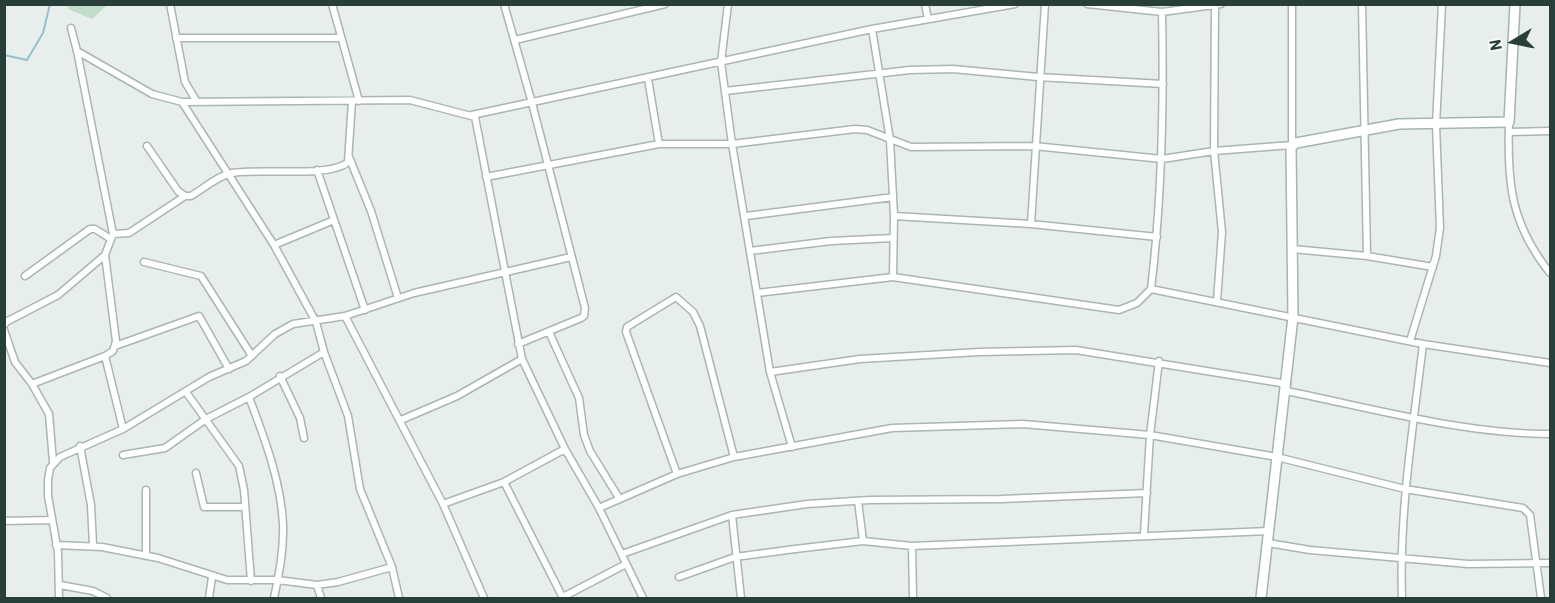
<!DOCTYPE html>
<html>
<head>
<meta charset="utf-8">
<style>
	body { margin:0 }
	#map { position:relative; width:1555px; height:603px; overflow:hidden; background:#e7eeeb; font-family:Barlow,sans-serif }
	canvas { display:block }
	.frame { position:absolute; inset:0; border:6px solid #273e39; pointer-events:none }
	.north { position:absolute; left:1483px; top:12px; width:60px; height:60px; -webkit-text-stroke:4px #f7faf9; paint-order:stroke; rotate:260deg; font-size:16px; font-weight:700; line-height:24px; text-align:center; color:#273e39 }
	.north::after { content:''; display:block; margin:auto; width:21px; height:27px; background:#273e39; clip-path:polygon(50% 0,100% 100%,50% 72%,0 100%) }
</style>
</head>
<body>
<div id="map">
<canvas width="1555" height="603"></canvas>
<div class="frame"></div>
<div class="north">N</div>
</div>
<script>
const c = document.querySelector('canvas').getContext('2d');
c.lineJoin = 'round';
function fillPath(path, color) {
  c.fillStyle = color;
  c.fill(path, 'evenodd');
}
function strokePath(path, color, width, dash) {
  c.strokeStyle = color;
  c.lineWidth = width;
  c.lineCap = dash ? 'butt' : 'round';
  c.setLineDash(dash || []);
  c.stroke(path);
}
fillPath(new Path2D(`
	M 69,5 L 69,4 L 107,5 L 92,19 L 68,9 Z`), '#c2dccb');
strokePath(new Path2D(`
	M 4,55 L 27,60 L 43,33 L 50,4`), '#96c0cc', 2);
const street = new Path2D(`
	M 170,4 L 185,82 L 197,102
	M 332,4 L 359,101
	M 504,4 L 532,103 L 585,308 L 584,316 L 581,318 L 518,344
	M 728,4 L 721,62 L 732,144 L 770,372 L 792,447
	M 925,4 L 928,19
	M 1087,4 L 1162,12 L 1221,4
	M 1215,4 L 1214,151 L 1222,232 L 1217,301
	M 1362,4 L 1367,256
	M 71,28 L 77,51 L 152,94 L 182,102 L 410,100 L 475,117 L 522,359 L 565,449 L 599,508 L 643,598
	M 872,29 L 890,140 L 894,216 L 893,277
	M 176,38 L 341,38
	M 515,40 L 665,4
	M 648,79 L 659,144
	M 725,91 L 910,70 L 953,69 L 1038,77 L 1163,84
	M 182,102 L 274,245 L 316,322 L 324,352 L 348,416 L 360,489 L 392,567 L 399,598
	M 472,115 L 872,29 L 1015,4
	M 1509,122 C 1507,184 1511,224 1550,273
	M 1509,132 L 1550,131
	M 147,146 L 178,191 L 185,196 L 191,196 C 203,189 219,175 232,173 C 258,168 331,178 348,162 L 352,101
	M 349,157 L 371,211 L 398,298
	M 317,170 L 365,310
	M 486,177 L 659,144 L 732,144 L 855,129 L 867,130 L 911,147 L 1034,146 L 1162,159 L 1214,151 L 1292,145 L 1292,4
	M 746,216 L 893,197
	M 894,216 L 1031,224 L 1157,237
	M 1031,224 L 1045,4
	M 113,234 L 129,233 L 185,196
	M 274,245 L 334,220
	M 1293,249 L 1367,256 L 1433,267
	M 750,251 L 831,241 L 893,238
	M 105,255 L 116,341 L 113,351 L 105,356
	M 144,262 L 201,276 L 252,356
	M 25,276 L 90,229 L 95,229 L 111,239
	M 1151,289 L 1423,344 L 1550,363
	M 757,293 L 893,277 L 1119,310 L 1137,303 L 1151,289 C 1162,197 1164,105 1162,12
	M 345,316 L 443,504 L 484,598
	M 4,325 L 6,322 L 58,295 L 105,255 L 113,234 L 77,51
	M 4,330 L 15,362 L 32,384 L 49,414 L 53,462
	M 549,332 L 579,398 L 584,435 L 590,451 L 619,498
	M 1410,341 L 1436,256 L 1440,228 L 1436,125 L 1442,4
	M 115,346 L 199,316 L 229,369
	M 770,372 L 860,359 L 979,352 L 1076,350 L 1287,384
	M 280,376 L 300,418 L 304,438
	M 32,384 L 105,356 L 123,429
	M 1286,391 C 1371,408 1464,434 1550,434
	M 186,392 L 239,466 L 244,490 L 251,581
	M 401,420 L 457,396 L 522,359
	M 80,446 L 91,505 L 93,545
	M 123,455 L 165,448 L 206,419 L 249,397
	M 196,473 L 204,507 L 245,507
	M 677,474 L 626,332 L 627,327 L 676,297 L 693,312 L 700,326 L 734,457
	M 504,482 L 563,598
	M 858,501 L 863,541
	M 443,504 L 504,482 L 565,449
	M 599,508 L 677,474 L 734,457 L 892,428 L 1023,424 L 1150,435 L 1277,457 L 1405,489 L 1523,508 L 1530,515 L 1541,598
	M 732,515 L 741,598
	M 4,521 L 51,520
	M 1144,534 L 1150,435 L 1159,361
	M 1268,543 L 1310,550 L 1468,564 L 1550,563
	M 56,545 L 102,547 L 158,558 L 227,580 L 278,580 L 317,585 L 338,582 L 392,567
	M 912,546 L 913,598
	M 622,554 L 732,515 L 807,504 L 869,500 L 1001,499 L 1147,493
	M 146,556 L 146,490
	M 679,577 L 735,557 L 795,549 L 863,541 L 912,546 L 1269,531
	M 60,585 L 93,591 L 107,598
	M 317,585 L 321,598
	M 563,597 L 626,564
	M 59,598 L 58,552 L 48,496 L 48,480 L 50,468 L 60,457 L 123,429 L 209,377 L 246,361 L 275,334 L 293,324 L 345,316 L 414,293 L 571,257
	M 209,598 L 212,577
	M 274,598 C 279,574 284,550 283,524 C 281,481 264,437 249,397 L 324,352
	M 1402,598 C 1399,513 1413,429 1423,344`);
const secondary = new Path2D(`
	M 1261,598 L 1293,317 L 1291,147 L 1296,143 L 1399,124 L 1509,122 L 1515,4`);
strokePath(street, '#aab6b2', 9);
strokePath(secondary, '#a3b5b0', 12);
strokePath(street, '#fff', 6);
strokePath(secondary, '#fff', 9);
</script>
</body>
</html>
